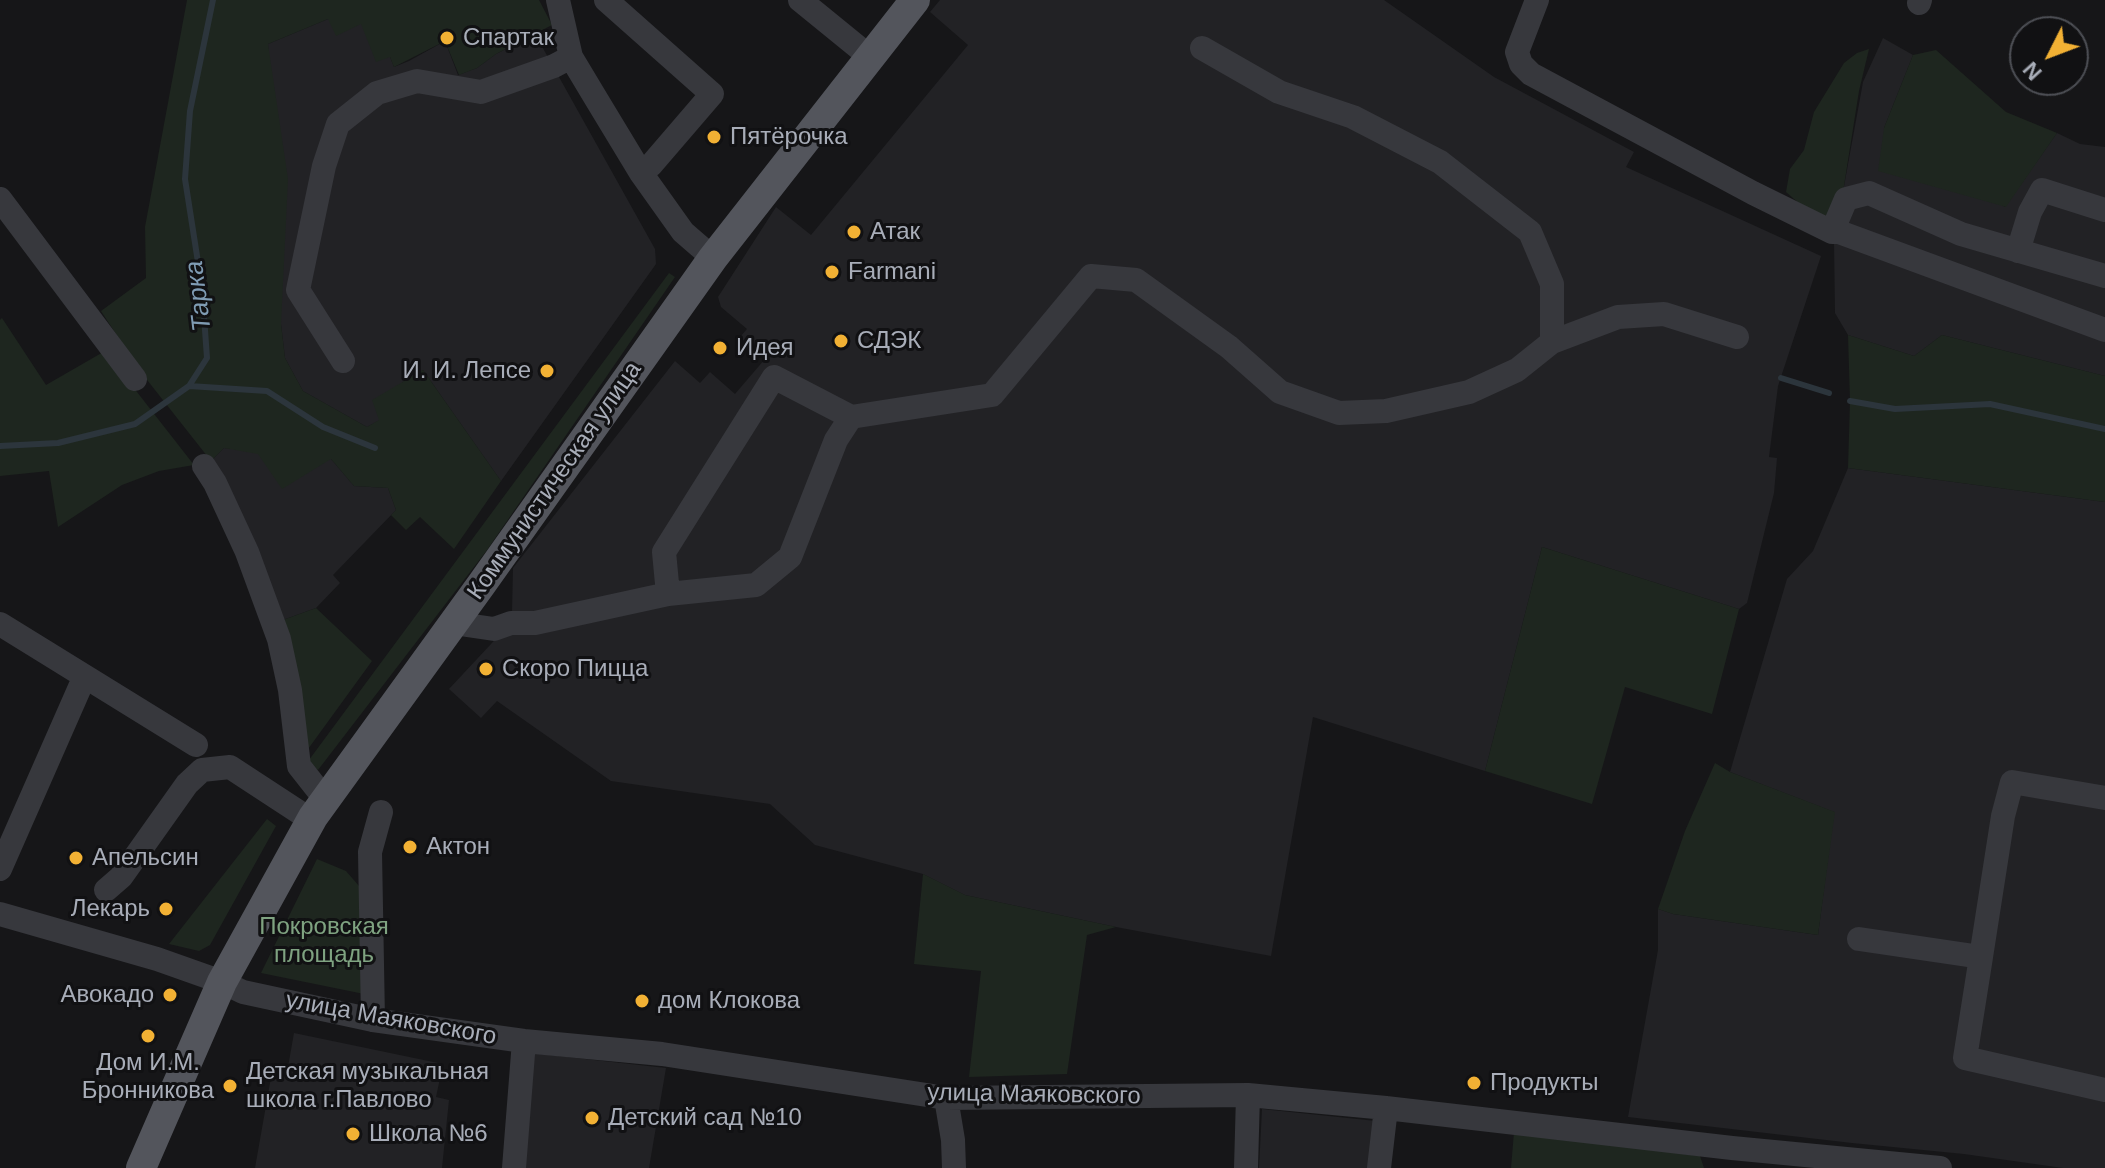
<!DOCTYPE html>
<html>
<head>
<meta charset="utf-8">
<style>
	body { margin:0 }
	#map { position:relative; width:2105px; height:1168px; overflow:hidden; background:#161618; font-family:Helvetica,sans-serif }
	canvas { display:block }
	.north { position:absolute; left:2009px; top:16px; width:80px; height:80px; box-sizing:border-box; background:#111113; border:2px solid #4d4f55; border-radius:50%; rotate:228deg; font-size:22px; font-weight:700; line-height:32px; text-align:center; color:#a8adb8 }
	.north::after { content:''; display:block; margin:auto; width:28px; height:36px; background:#f2b134; clip-path:polygon(50% 0,100% 100%,50% 72%,0 100%) }
</style>
</head>
<body>
<div id="map">
<canvas width="2105" height="1168"></canvas>
<div class="north">N</div>
</div>
<script>
const c = document.querySelector('canvas').getContext('2d');
c.lineJoin = 'round';
function fillPath(path, color) {
  c.fillStyle = color;
  c.fill(path, 'evenodd');
}
function strokePath(path, color, width, dash) {
  c.strokeStyle = color;
  c.lineWidth = width;
  c.lineCap = dash ? 'butt' : 'round';
  c.setLineDash(dash || []);
  c.stroke(path);
}
function drawText(font, color, halo, rows, align = 'center') {
  c.font = font + ' Helvetica,sans-serif';
  c.lineWidth = 6;
  c.setLineDash([]);
  c.textBaseline = 'middle';
  c.strokeStyle = halo;
  c.fillStyle = color;
  for (const [text, x, y, turn = 0] of rows) {
    c.save();
    c.translate(x, y);
    c.rotate((+turn || 0) * Math.PI / 180);
    c.textAlign = isNaN(turn) ? turn : align;
    if (halo) c.strokeText(text, 0, 0);
    c.fillText(text, 0, 0);
    c.restore();
  }
}
fillPath(new Path2D(`
	M 940,0 L 1384,0 L 1494,77 L 1634,152 L 1626,167 L 1821,256 L 1778,386 L 1769,457 L 1777,458 L 1774,493 L 1747,603 L 1739,609 L 1542,547 L 1485,771 L 1313,717 L 1271,956 L 1116,927 L 965,895 L 923,874 L 815,845 L 770,804 L 611,781 L 497,701 L 481,718 L 449,689 L 505,629 L 512,612 L 513,568 L 675,361 L 700,383 L 710,372 L 735,394 L 765,359 L 740,337 L 747,329 L 721,307 L 718,297 L 776,207 L 811,235 L 968,45 L 930,12 Z
	M 328,19 L 362,24 L 390,57 L 394,67 L 409,61 L 445,41 L 458,75 L 477,68 L 496,54 L 535,34 L 655,249 L 656,264 L 501,481 L 423,370 L 402,383 L 380,420 L 367,427 L 303,391 L 285,358 L 281,324 L 268,44 Z
	M 1883,38 L 1913,55 L 1884,128 L 2005,207 L 2057,133 L 2080,144 L 2105,147 L 2105,376 L 1942,335 L 1914,356 L 1848,335 L 1835,313 L 1834,241 L 1863,82 Z
	M 224,448 L 331,459 L 354,486 L 388,488 L 396,510 L 333,575 L 340,583 L 316,608 L 283,620 L 211,461 Z
	M 1848,468 L 2105,502 L 2105,1168 L 2063,1168 L 1964,1154 L 1852,1143 L 1628,1117 L 1658,950 L 1658,909 L 1673,914 L 1818,935 L 1834,812 L 1730,772 L 1787,579 L 1813,551 Z
	M 294,1033 L 443,1064 L 436,1097 L 449,1100 L 442,1168 L 255,1168 L 273,1066 L 288,1067 Z
	M 531,1053 L 666,1068 L 649,1168 L 523,1168 Z
	M 1262,1109 L 1376,1121 L 1374,1168 L 1259,1168 Z`), '#222225');
fillPath(new Path2D(`
	M 187,0 L 539,0 L 552,25 L 496,54 L 477,68 L 459,75 L 445,41 L 394,67 L 390,57 L 376,62 L 361,24 L 336,36 L 328,19 L 268,44 L 288,179 L 281,324 L 285,358 L 303,391 L 367,427 L 379,420 L 372,400 L 423,370 L 501,481 L 454,549 L 420,517 L 406,530 L 391,515 L 396,510 L 388,488 L 354,486 L 331,459 L 282,489 L 258,454 L 224,448 L 211,461 L 140,371 L 101,311 L 146,278 L 145,227 Z
	M 1869,49 L 1859,91 L 1843,192 L 1832,219 L 1802,206 L 1786,192 L 1790,169 L 1804,150 L 1814,112 L 1844,63 L 1857,53 Z
	M 1936,50 L 2006,112 L 2057,133 L 2006,207 L 1878,171 L 1884,128 L 1913,55 Z
	M 669,273 L 675,277 L 487,550 L 318,770 L 306,764 Z
	M 2,318 L 46,385 L 105,351 L 194,465 L 159,471 L 122,485 L 58,527 L 49,471 L 0,476 L 0,320 Z
	M 1848,335 L 1914,356 L 1942,335 L 2105,376 L 2105,502 L 1848,468 L 1850,401 Z
	M 1542,547 L 1739,609 L 1712,714 L 1625,687 L 1592,804 L 1485,771 Z
	M 316,608 L 372,661 L 303,756 L 283,620 Z
	M 1715,763 L 1730,772 L 1835,812 L 1818,935 L 1673,914 L 1658,909 L 1685,831 Z
	M 267,819 L 276,826 L 210,945 L 199,951 L 169,944 Z
	M 317,859 L 346,871 L 366,894 L 369,995 L 261,973 Z
	M 923,874 L 965,895 L 1116,927 L 1087,935 L 1067,1074 L 969,1077 L 981,971 L 914,964 Z
	M 1514,1132 L 1700,1156 L 1704,1168 L 1511,1168 Z`), '#1e261f');
strokePath(new Path2D(`
	M 1781,378 L 1829,393
	M 189,386 L 267,391 L 323,427 L 375,448
	M 1850,401 L 1895,409 L 1990,404 L 2105,429
	M 0,446 L 58,443 L 135,424 L 189,386 L 207,358 L 202,288 L 185,179 L 190,111 L 213,0`), '#2c353c', 6);
strokePath(new Path2D(`
	M 558,0 L 571,57 L 595,97 L 641,173 L 683,232 L 713,258
	M 606,0 L 712,94 L 651,165 L 641,173
	M 800,0 L 870,57
	M 1537,0 L 1517,52 L 1521,64 L 1531,74 L 1753,193 L 1832,232 L 1839,232 L 2105,330
	M 1919,3 L 1920,0
	M 1202,48 L 1279,92 L 1353,117 L 1440,162 L 1530,232 L 1552,284 L 1552,342
	M 0,199 L 135,379
	M 1832,232 L 1846,199 L 1869,193 L 1961,234 L 2105,276
	M 2018,251 L 2030,212 L 2042,190 L 2105,210
	M 343,361 L 298,290 L 324,166 L 338,124 L 377,93 L 417,81 L 481,92 L 554,66 L 571,57
	M 204,466 L 215,483 L 247,552 L 279,639 L 290,690 L 299,766 L 325,799
	M 668,594 L 664,552 L 774,377 L 851,417
	M 453,623 L 494,629 L 511,623 L 535,623 L 668,594 L 756,585 L 790,557 L 836,440 L 851,417 L 992,395 L 1091,276 L 1136,280 L 1229,347 L 1280,392 L 1339,413 L 1386,411 L 1469,392 L 1517,370 L 1552,342 L 1618,317 L 1664,314 L 1737,337
	M 0,624 L 196,745
	M 0,869 L 84,678
	M 106,890 L 121,877 L 187,784 L 202,770 L 230,767 L 311,820
	M 0,914 L 157,959 L 222,982 L 243,992 L 373,1020 L 524,1041 L 662,1054 L 946,1098 L 1248,1095 L 1386,1108 L 1732,1148 L 1940,1168
	M 1859,939 L 1981,957 L 1965,1058 L 2105,1090
	M 1981,957 L 2003,816 L 2012,782 L 2105,798
	M 373,1020 L 370,852 L 381,812
	M 946,1098 L 953,1140 L 954,1168
	M 514,1168 L 524,1041
	M 1246,1168 L 1248,1095
	M 1379,1168 L 1386,1108`), '#37383d', 24);
strokePath(new Path2D(`
	M 141,1168 L 222,982 L 313,817 L 481,585 L 713,258 L 915,0`), '#53555c', 30);
for (const [x, y, r, color] of [
	[447,38,8,"#f2b134"],
	[714,137,8,"#f2b134"],
	[854,232,8,"#f2b134"],
	[832,272,8,"#f2b134"],
	[841,341,8,"#f2b134"],
	[720,348,8,"#f2b134"],
	[547,371,8,"#f2b134"],
	[486,669,8,"#f2b134"],
	[410,847,8,"#f2b134"],
	[76,858,8,"#f2b134"],
	[166,909,8,"#f2b134"],
	[170,995,8,"#f2b134"],
	[642,1001,8,"#f2b134"],
	[148,1036,8,"#f2b134"],
	[1474,1083,8,"#f2b134"],
	[230,1086,8,"#f2b134"],
	[592,1118,8,"#f2b134"],
	[353,1134,8,"#f2b134"]
]) {
  const dot = new Path2D();
  dot.arc(x, y, r, 0, 2 * Math.PI);
  c.fillStyle = color;
  c.fill(dot);
  strokePath(dot, '#111113', 3);
}
drawText('24px', '#a8adb8', '#111113', [
	["Спартак",463,38],
	["Пятёрочка",730,137],
	["Атак",870,232],
	["Farmani",848,272],
	["СДЭК",857,341],
	["Идея",736,348],
	["И. И. Лепсе",531,371,"right"],
	["Скоро Пицца",502,669],
	["Актон",426,847],
	["Апельсин",92,858],
	["Лекарь",150,909,"right"],
	["Авокадо",154,995,"right"],
	["дом Клокова",658,1001],
	["Дом И.М.",148,1063,"center"],
	["Бронникова",148,1091,"center"],
	["Детская музыкальная",246,1072],
	["школа г.Павлово",246,1100],
	["Продукты",1490,1083],
	["Детский сад №10",608,1118],
	["Школа №6",369,1134]
], 'left');
drawText('24px', '#a8adb8', '#111113', [
	["Коммунистическая улица",555,481,-55],
	["улица Маяковского",391,1019,10],
	["улица Маяковского",1034,1095,1]
]);
drawText('24px', '#7fa381', '#111113', [
	["Покровская",324,927],
	["площадь",324,955]
]);
drawText('italic 26px', '#7f9bb3', '#111113', [
	["Тарка",199,296,-97]
]);
</script>
</body>
</html>
